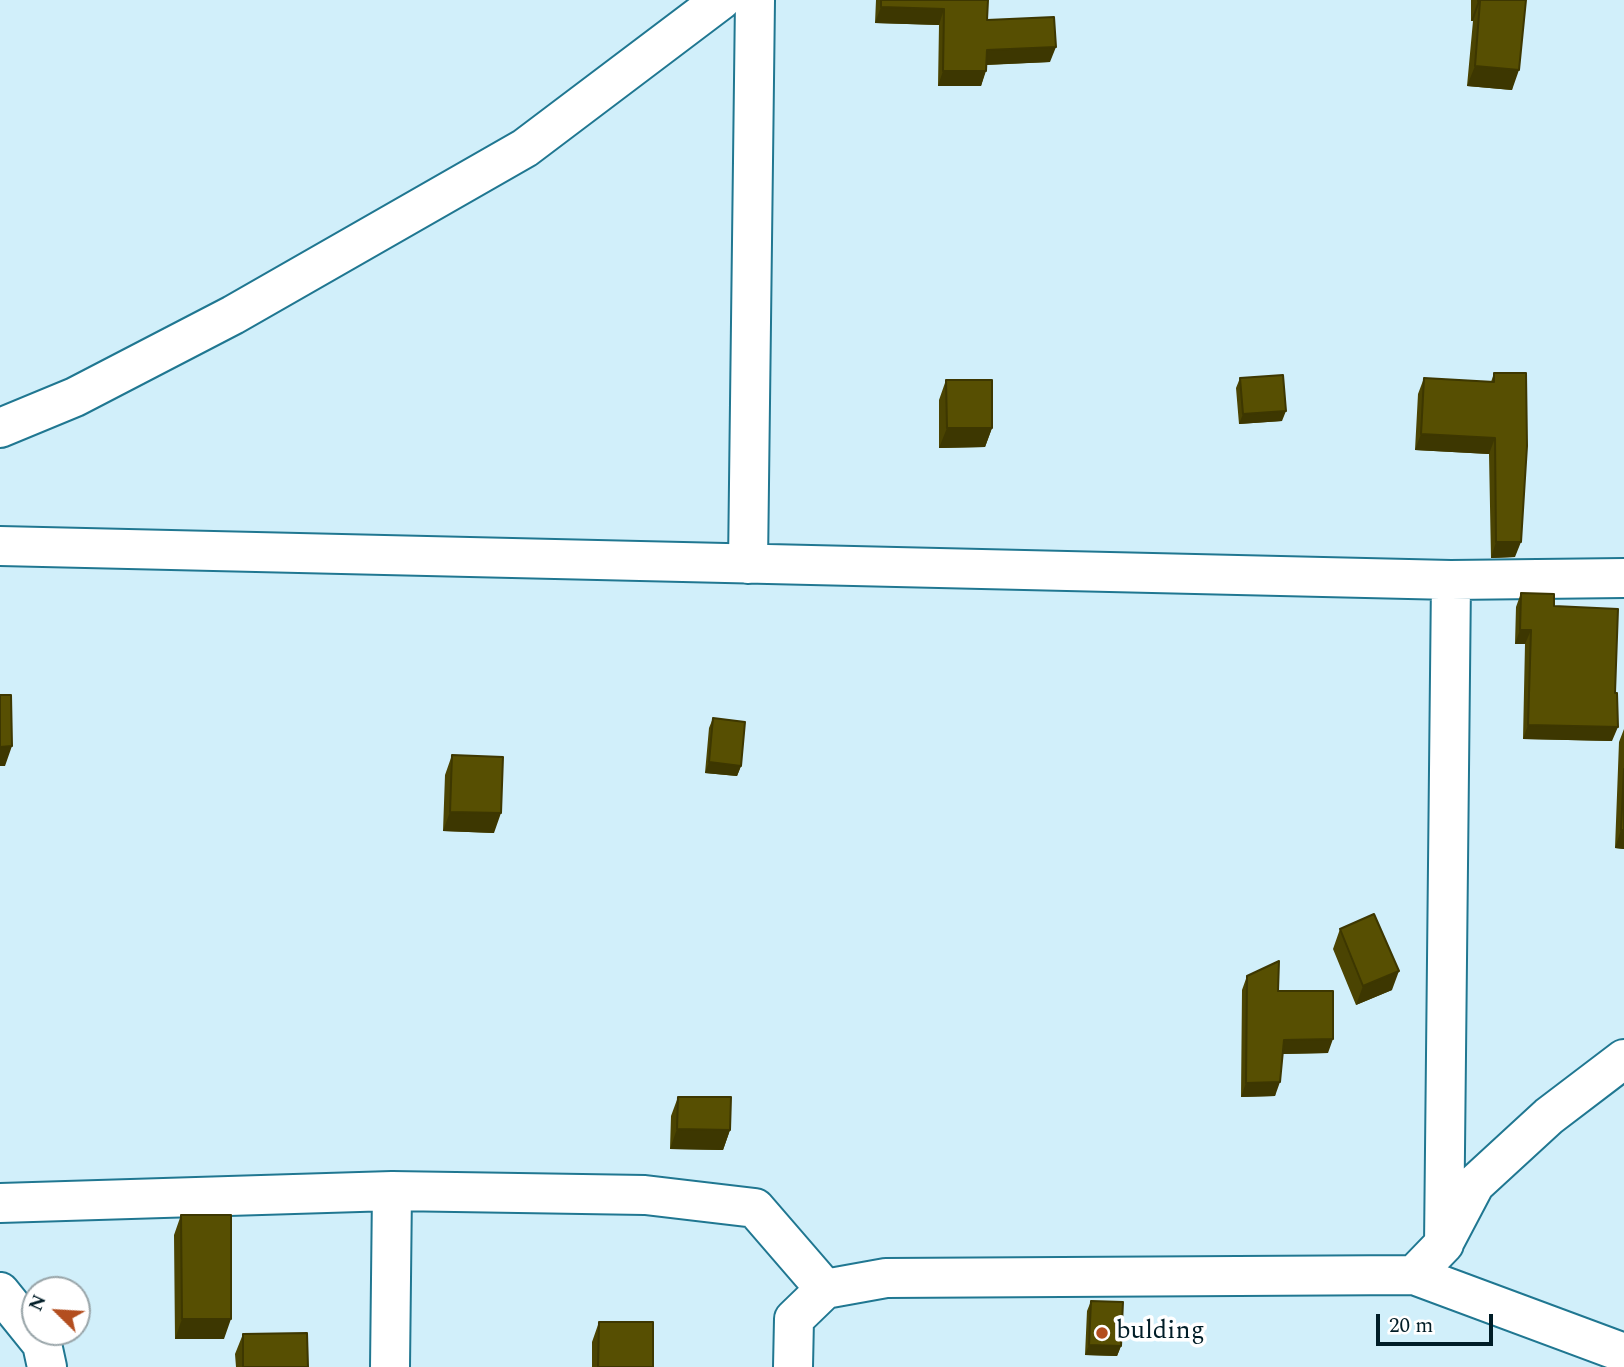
<!DOCTYPE html>
<html>
<head>
<meta charset="utf-8">
<style>
	body { margin:0 }
	#map { position:relative; width:1624px; height:1367px; overflow:hidden; background:#d1effa; font-family:Spectral,serif }
	canvas { display:block }
	.north { position:absolute; left:21px; top:1276px; width:70px; height:70px; box-sizing:border-box; background:#fff; border:2px solid #99a5a9; border-radius:50%; rotate:294deg; font-size:19px; font-weight:700; line-height:28px; text-align:center; color:#001d27 }
	.north::after { content:''; display:block; margin:auto; width:24px; height:32px; background:#b34e1f; clip-path:polygon(50% 0,100% 100%,50% 72%,0 100%) }
	.scale { position:absolute; left:1376px; top:1314px; width:117px; height:32px; box-sizing:border-box; border:4px solid #001d27; border-top:0; padding-left:9px; font-size:21px; line-height:24px; white-space:nowrap; color:#001d27; -webkit-text-stroke:5px #fff; paint-order:stroke }
</style>
</head>
<body>
<div id="map">
<canvas width="1624" height="1367"></canvas>
<div class="north">N</div>
<div class="scale">20 m</div>
</div>
<script>
const c = document.querySelector('canvas').getContext('2d');
c.lineJoin = 'round';
function strokePath(path, color, width, dash) {
  c.strokeStyle = color;
  c.lineWidth = width;
  c.lineCap = dash ? 'butt' : 'round';
  c.setLineDash(dash || []);
  c.stroke(path);
}
function fillPath(path, color) {
  c.fillStyle = color;
  c.fill(path, 'evenodd');
}
function drawText(font, color, halo, rows, align = 'center') {
  c.font = font + ' Spectral,serif';
  c.lineWidth = 7;
  c.setLineDash([]);
  c.textBaseline = 'middle';
  c.strokeStyle = halo;
  c.fillStyle = color;
  for (const [text, x, y, turn = 0] of rows) {
    c.save();
    c.translate(x, y);
    c.rotate((+turn || 0) * Math.PI / 180);
    c.textAlign = isNaN(turn) ? turn : align;
    if (halo) c.strokeText(text, 0, 0);
    c.fillText(text, 0, 0);
    c.restore();
  }
}
const minor = new Path2D(`
	M 0,428 L 75,397 L 233,315 L 525,148 L 721,0
	M 0,546 L 1451,580 L 1624,578
	M 748,564 L 755,0
	M 0,1203 L 392,1191 L 645,1195 L 755,1208 L 825,1289
	M 1446,1239 L 1475,1184 L 1549,1116 L 1624,1059
	M 1414,1275 L 1624,1353
	M 0,1292 L 42,1344 L 47,1367
	M 390,1367 L 392,1191
	M 793,1367 L 794,1319 L 825,1289 L 886,1278 L 1414,1275 L 1444,1244 L 1451,580`);
strokePath(minor, '#207791', 42);
strokePath(minor, '#fff', 38);
fillPath(new Path2D(`
	M 876,0 L 988,0 L 987,20 L 1050,62 L 987,65 L 981,86 L 938,86 L 939,25 L 875,23 Z
	M 1471,0 L 1526,0 L 1512,90 L 1467,86 L 1473,21 L 1471,21 Z
	M 1494,373 L 1515,557 L 1491,558 L 1489,454 L 1415,450 L 1418,394 L 1424,378 L 1491,382 Z
	M 1240,378 L 1282,421 L 1239,424 L 1236,388 Z
	M 946,380 L 992,428 L 985,447 L 939,448 L 939,400 Z
	M 1521,593 L 1554,606 L 1612,741 L 1523,739 L 1525,644 L 1515,644 L 1516,607 Z
	M 713,718 L 741,766 L 737,776 L 705,773 L 709,728 Z
	M 1624,729 L 1624,849 L 1615,848 L 1619,742 Z
	M 452,755 L 494,833 L 443,831 L 445,775 Z
	M 1340,929 L 1392,990 L 1356,1005 L 1333,949 Z
	M 1247,976 L 1278,991 L 1328,1053 L 1283,1054 L 1275,1096 L 1241,1097 L 1242,990 Z
	M 678,1097 L 730,1130 L 723,1150 L 670,1149 L 671,1116 Z
	M 181,1215 L 224,1339 L 175,1339 L 174,1235 Z
	M 1091,1301 L 1121,1346 L 1117,1356 L 1085,1355 L 1087,1311 Z
	M 599,1322 L 653,1367 L 592,1367 L 592,1342 Z
	M 243,1334 L 308,1367 L 236,1367 L 235,1354 Z`), '#4b4402');
fillPath(new Path2D(`
	M 1478,1 L 1480,1 L 1473,21 L 1471,21 Z
	M 881,7 L 944,9 L 939,25 L 875,23 Z
	M 1056,47 L 1050,62 L 981,65 L 987,50 Z
	M 1475,66 L 1519,70 L 1512,90 L 1467,86 Z
	M 943,71 L 986,71 L 981,86 L 938,86 Z
	M 1286,411 L 1282,421 L 1239,424 L 1243,414 Z
	M 947,428 L 992,428 L 985,447 L 939,448 Z
	M 1421,434 L 1495,438 L 1489,454 L 1415,450 Z
	M 1496,542 L 1521,542 L 1515,557 L 1491,558 Z
	M 1520,630 L 1531,630 L 1525,644 L 1515,644 Z
	M 1528,725 L 1618,727 L 1612,741 L 1523,739 Z
	M 12,746 L 5,766 L 0,766 L 0,747 Z
	M 709,762 L 741,766 L 737,776 L 705,773 Z
	M 450,812 L 501,813 L 494,833 L 443,831 Z
	M 1621,830 L 1624,830 L 1624,849 L 1615,848 Z
	M 1399,971 L 1392,990 L 1356,1005 L 1363,986 Z
	M 1333,1039 L 1328,1053 L 1279,1054 L 1284,1040 Z
	M 1280,1082 L 1275,1096 L 1241,1097 L 1246,1083 Z
	M 677,1129 L 730,1130 L 723,1150 L 670,1149 Z
	M 182,1319 L 231,1319 L 224,1339 L 175,1339 Z
	M 1089,1345 L 1121,1346 L 1117,1356 L 1085,1355 Z`), '#3d3701');
const building = new Path2D(`
	M 881,0 L 988,0 L 987,20 L 1054,17 L 1056,47 L 987,50 L 986,71 L 943,71 L 944,9 L 881,7 Z
	M 1478,0 L 1526,0 L 1519,70 L 1475,66 L 1480,1 L 1478,1 Z
	M 1494,373 L 1526,373 L 1527,446 L 1521,542 L 1496,542 L 1495,438 L 1421,434 L 1424,378 L 1494,382 Z
	M 1283,375 L 1286,411 L 1243,414 L 1240,378 Z
	M 946,380 L 992,380 L 992,428 L 947,428 Z
	M 1521,593 L 1554,594 L 1554,606 L 1618,609 L 1615,693 L 1617,693 L 1618,727 L 1528,725 L 1531,630 L 1520,630 Z
	M 0,695 L 11,695 L 12,746 L 0,747 Z
	M 713,718 L 745,722 L 741,766 L 709,762 Z
	M 452,755 L 503,757 L 501,813 L 450,812 Z
	M 1624,769 L 1624,830 L 1621,830 Z
	M 1374,914 L 1399,971 L 1363,986 L 1340,929 Z
	M 1279,961 L 1278,991 L 1333,991 L 1333,1039 L 1284,1040 L 1280,1082 L 1246,1083 L 1247,976 Z
	M 678,1097 L 731,1097 L 730,1130 L 677,1129 Z
	M 181,1215 L 231,1215 L 231,1319 L 182,1319 Z
	M 1091,1301 L 1123,1302 L 1121,1346 L 1089,1345 Z
	M 599,1322 L 653,1322 L 653,1367 L 598,1367 Z
	M 307,1333 L 308,1367 L 243,1367 L 243,1334 Z`);
fillPath(building, '#574f02');
strokePath(building, '#3d3701', 2);
for (const [x, y, r, color] of [
	[1102,1333,7,"#b34e1f"]
]) {
  const dot = new Path2D();
  dot.arc(x, y, r, 0, 2 * Math.PI);
  c.fillStyle = color;
  c.fill(dot);
  strokePath(dot, '#fff', 2.5);
}
drawText('26px', '#001d27', '#fff', [
	["bulding",1116,1333]
], 'left');
</script>
</body>
</html>
